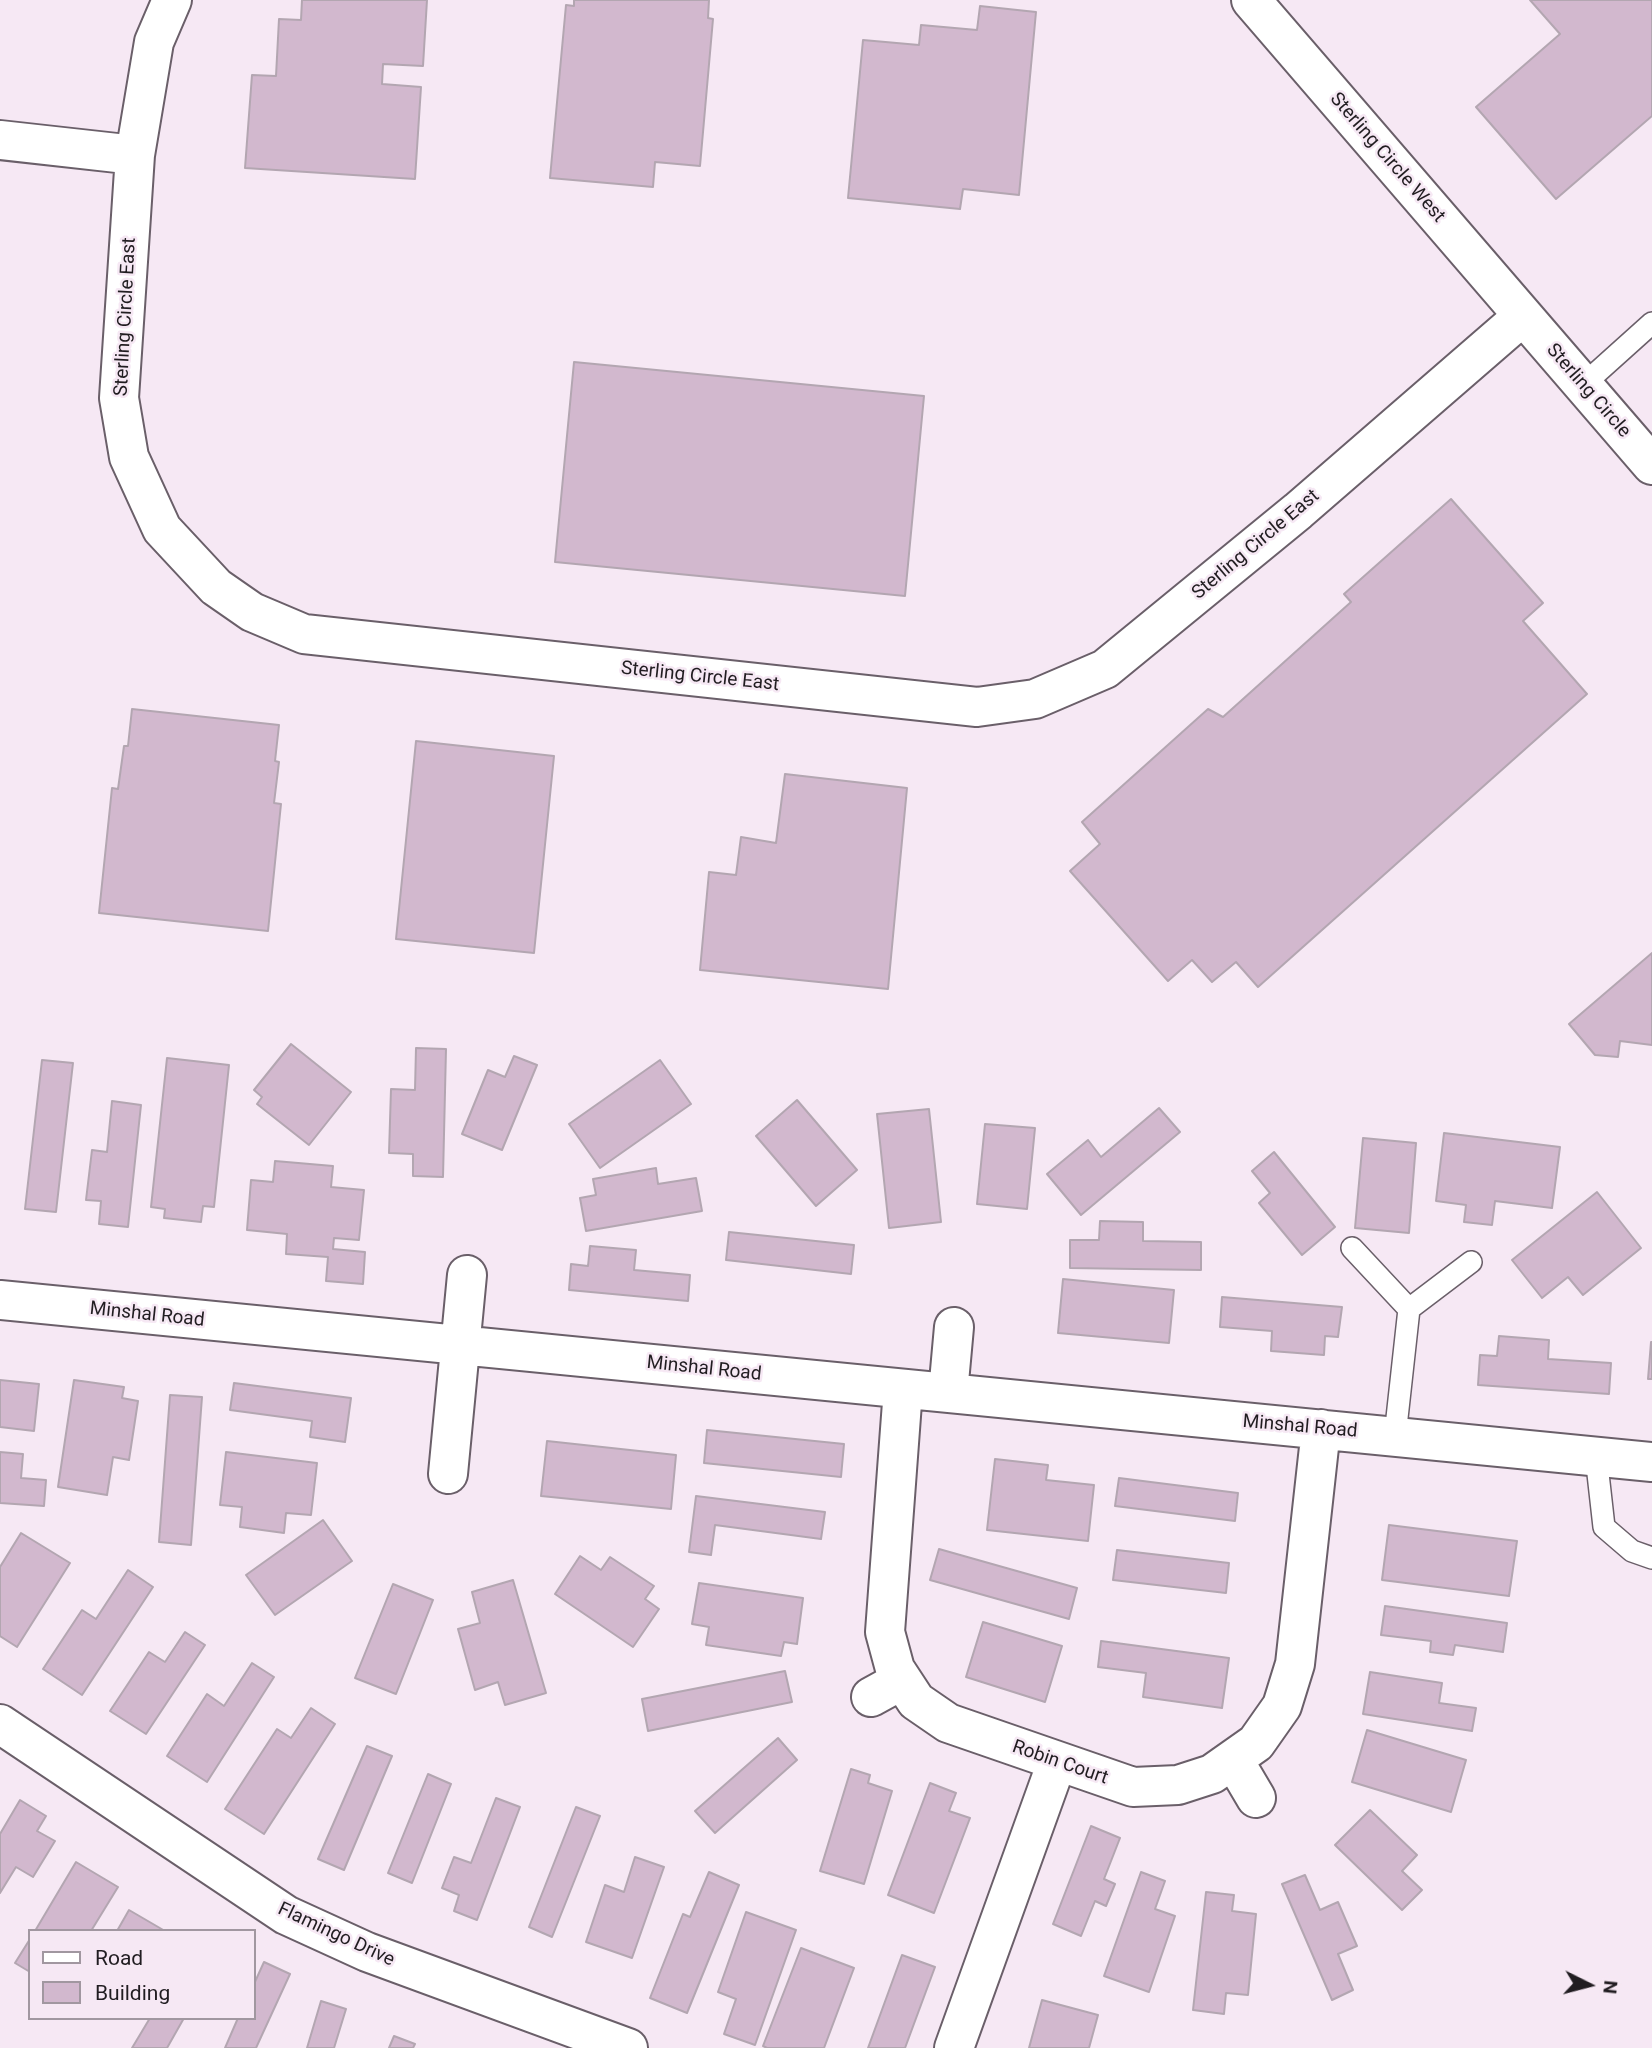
<!DOCTYPE html>
<html>
<head>
<meta charset="utf-8">
<style>
	body { margin:0 }
	#map { position:relative; width:1652px; height:2048px; overflow:hidden; background:#f6e8f4; font-family:Roboto,sans-serif }
	canvas { display:block }
	.legend { position:absolute; left:28px; top:1929px; width:228px; height:91px; box-sizing:border-box; background:#f6e8f4; border:2px solid #a197a0; margin:0; padding:9px 12px; list-style:none; font-size:21px; color:#211d21 }
	.legend li { display:flex; align-items:center; gap:14px; height:35px }
	.legend b { width:35px; border:2px solid #a197a0 }
	.north { position:absolute; left:1554px; top:1950px; width:70px; height:70px; -webkit-text-stroke:5px #f6e8f4; paint-order:stroke; rotate:96deg; font-size:19px; font-weight:700; line-height:28px; text-align:center; color:#211d21 }
	.north::after { content:''; display:block; margin:auto; width:24px; height:32px; background:#211d21; clip-path:polygon(50% 0,100% 100%,50% 72%,0 100%) }
</style>
</head>
<body>
<div id="map">
<canvas width="1652" height="2048"></canvas>
<ul class="legend">
<li><b style="height:9px;background:#fff"></b>Road</li>
<li><b style="height:19px;background:#d2b8ce"></b>Building</li>
</ul>
<div class="north">N</div>
</div>
<script>
const c = document.querySelector('canvas').getContext('2d');
c.lineJoin = 'round';
function fillPath(path, color) {
  c.fillStyle = color;
  c.fill(path, 'evenodd');
}
function strokePath(path, color, width, dash) {
  c.strokeStyle = color;
  c.lineWidth = width;
  c.lineCap = dash ? 'butt' : 'round';
  c.setLineDash(dash || []);
  c.stroke(path);
}
function drawText(font, color, halo, rows, align = 'center') {
  c.font = font + ' Roboto,sans-serif';
  c.lineWidth = 5;
  c.setLineDash([]);
  c.textBaseline = 'middle';
  c.strokeStyle = halo;
  c.fillStyle = color;
  for (const [text, x, y, turn = 0] of rows) {
    c.save();
    c.translate(x, y);
    c.rotate((+turn || 0) * Math.PI / 180);
    c.textAlign = isNaN(turn) ? turn : align;
    if (halo) c.strokeText(text, 0, 0);
    c.fillText(text, 0, 0);
    c.restore();
  }
}
const building = new Path2D(`
	M 302,0 L 427,0 L 423,66 L 383,64 L 382,84 L 421,87 L 415,179 L 245,168 L 252,75 L 276,76 L 279,19 L 301,20 Z
	M 574,0 L 709,0 L 708,18 L 713,19 L 700,166 L 655,162 L 653,187 L 550,178 L 566,5 L 574,6 Z
	M 1530,0 L 1652,0 L 1652,116 L 1556,199 L 1476,107 L 1560,34 Z
	M 980,6 L 1036,12 L 1019,195 L 963,189 L 960,209 L 848,198 L 863,40 L 919,45 L 921,25 L 977,30 Z
	M 574,362 L 924,396 L 905,596 L 555,562 Z
	M 1451,499 L 1543,603 L 1523,621 L 1587,694 L 1258,987 L 1236,962 L 1212,982 L 1192,960 L 1168,981 L 1070,871 L 1100,844 L 1082,822 L 1208,709 L 1223,717 L 1351,602 L 1344,594 Z
	M 132,709 L 279,725 L 275,761 L 279,762 L 274,803 L 281,804 L 268,931 L 99,913 L 112,788 L 118,789 L 124,746 L 128,746 Z
	M 416,741 L 554,756 L 534,953 L 396,939 Z
	M 785,774 L 907,788 L 888,989 L 700,970 L 709,872 L 736,875 L 741,837 L 776,843 Z
	M 1652,953 L 1652,1045 L 1620,1041 L 1618,1057 L 1595,1055 L 1569,1024 Z
	M 291,1044 L 351,1092 L 309,1145 L 257,1104 L 262,1097 L 254,1090 Z
	M 416,1048 L 446,1049 L 443,1177 L 413,1176 L 413,1154 L 389,1153 L 391,1089 L 415,1090 Z
	M 514,1056 L 537,1065 L 502,1150 L 462,1134 L 488,1070 L 505,1077 Z
	M 167,1058 L 229,1065 L 214,1207 L 203,1206 L 201,1222 L 164,1218 L 165,1209 L 151,1207 Z
	M 42,1060 L 73,1063 L 56,1212 L 25,1209 Z
	M 660,1060 L 691,1104 L 600,1168 L 569,1124 Z
	M 797,1100 L 857,1170 L 816,1206 L 756,1136 Z
	M 112,1101 L 141,1105 L 128,1227 L 99,1224 L 101,1201 L 86,1200 L 92,1150 L 107,1152 Z
	M 1159,1108 L 1180,1132 L 1081,1215 L 1047,1174 L 1088,1140 L 1101,1157 Z
	M 929,1109 L 941,1222 L 889,1228 L 877,1114 Z
	M 985,1124 L 1035,1128 L 1027,1209 L 977,1204 Z
	M 1444,1133 L 1560,1147 L 1552,1208 L 1495,1201 L 1492,1225 L 1464,1222 L 1466,1205 L 1436,1201 Z
	M 1363,1138 L 1416,1143 L 1409,1233 L 1355,1228 Z
	M 1274,1152 L 1335,1227 L 1302,1255 L 1259,1203 L 1270,1193 L 1252,1171 Z
	M 275,1161 L 333,1166 L 331,1187 L 364,1190 L 359,1240 L 334,1238 L 333,1249 L 365,1252 L 363,1284 L 326,1281 L 328,1257 L 286,1254 L 287,1234 L 247,1230 L 251,1180 L 273,1182 Z
	M 656,1168 L 658,1184 L 696,1178 L 702,1211 L 586,1231 L 580,1198 L 596,1195 L 593,1179 Z
	M 1597,1192 L 1641,1248 L 1583,1295 L 1568,1277 L 1542,1298 L 1512,1260 Z
	M 1100,1221 L 1143,1222 L 1143,1241 L 1201,1242 L 1201,1270 L 1070,1268 L 1070,1240 L 1099,1240 Z
	M 729,1232 L 854,1245 L 851,1274 L 726,1260 Z
	M 590,1246 L 636,1250 L 634,1270 L 690,1275 L 688,1301 L 569,1290 L 571,1264 L 588,1266 Z
	M 1063,1279 L 1174,1290 L 1169,1343 L 1058,1333 Z
	M 1222,1297 L 1342,1307 L 1338,1337 L 1325,1336 L 1324,1355 L 1271,1351 L 1272,1331 L 1220,1327 Z
	M 1499,1336 L 1549,1340 L 1548,1359 L 1611,1363 L 1609,1394 L 1478,1385 L 1480,1355 L 1497,1356 Z
	M 1651,1342 L 1652,1342 L 1652,1379 L 1648,1379 Z
	M 0,1380 L 39,1384 L 34,1431 L 0,1427 Z
	M 74,1380 L 124,1387 L 122,1398 L 138,1401 L 129,1460 L 113,1457 L 107,1495 L 58,1487 Z
	M 234,1383 L 351,1398 L 345,1442 L 310,1437 L 312,1421 L 230,1410 Z
	M 170,1395 L 202,1397 L 191,1545 L 159,1542 Z
	M 707,1430 L 844,1444 L 841,1477 L 704,1463 Z
	M 547,1441 L 676,1455 L 671,1509 L 541,1496 Z
	M 0,1452 L 23,1454 L 21,1478 L 46,1480 L 44,1506 L 0,1503 Z
	M 226,1452 L 317,1463 L 311,1515 L 286,1513 L 284,1533 L 240,1527 L 242,1507 L 220,1505 Z
	M 995,1459 L 1048,1465 L 1046,1480 L 1094,1485 L 1088,1541 L 987,1530 Z
	M 1119,1478 L 1238,1493 L 1235,1521 L 1115,1506 Z
	M 696,1496 L 825,1512 L 821,1539 L 715,1525 L 711,1555 L 689,1552 Z
	M 323,1520 L 352,1561 L 275,1615 L 246,1575 Z
	M 1389,1525 L 1517,1541 L 1509,1596 L 1382,1580 Z
	M 21,1533 L 70,1563 L 17,1647 L 0,1636 L 0,1567 Z
	M 939,1549 L 1077,1588 L 1069,1619 L 930,1580 Z
	M 1117,1550 L 1229,1563 L 1226,1593 L 1113,1580 Z
	M 580,1556 L 601,1570 L 610,1557 L 654,1586 L 645,1599 L 659,1609 L 633,1647 L 555,1594 Z
	M 128,1570 L 153,1587 L 82,1695 L 43,1669 L 82,1610 L 96,1619 Z
	M 513,1580 L 546,1693 L 505,1705 L 498,1682 L 475,1690 L 458,1629 L 480,1623 L 472,1592 Z
	M 699,1583 L 803,1598 L 797,1644 L 784,1642 L 781,1656 L 706,1645 L 709,1627 L 692,1624 Z
	M 393,1584 L 433,1600 L 396,1694 L 355,1678 Z
	M 1385,1606 L 1507,1623 L 1503,1652 L 1455,1645 L 1453,1655 L 1430,1652 L 1431,1641 L 1381,1635 Z
	M 983,1622 L 1062,1646 L 1045,1702 L 966,1677 Z
	M 185,1632 L 205,1645 L 146,1734 L 110,1711 L 149,1652 L 165,1662 Z
	M 1101,1641 L 1229,1658 L 1222,1708 L 1143,1697 L 1146,1673 L 1098,1667 Z
	M 252,1663 L 274,1677 L 207,1782 L 167,1756 L 207,1694 L 224,1706 Z
	M 785,1671 L 792,1702 L 648,1731 L 642,1699 Z
	M 1370,1672 L 1442,1683 L 1439,1703 L 1476,1708 L 1472,1731 L 1363,1714 Z
	M 311,1708 L 335,1724 L 264,1834 L 225,1809 L 277,1729 L 291,1738 Z
	M 1367,1730 L 1466,1760 L 1451,1812 L 1352,1782 Z
	M 778,1738 L 797,1760 L 715,1833 L 695,1811 Z
	M 367,1746 L 392,1756 L 344,1870 L 318,1859 Z
	M 851,1769 L 870,1775 L 868,1783 L 892,1791 L 864,1884 L 820,1871 Z
	M 428,1774 L 451,1784 L 412,1883 L 388,1873 Z
	M 930,1783 L 956,1793 L 949,1811 L 970,1818 L 934,1913 L 888,1895 Z
	M 496,1798 L 520,1807 L 477,1920 L 454,1911 L 459,1895 L 442,1888 L 454,1857 L 471,1863 Z
	M 20,1800 L 46,1816 L 37,1831 L 55,1841 L 33,1877 L 16,1867 L 0,1893 L 0,1834 Z
	M 576,1807 L 600,1816 L 552,1937 L 529,1927 Z
	M 1370,1810 L 1417,1855 L 1402,1871 L 1422,1890 L 1402,1910 L 1335,1845 Z
	M 1091,1826 L 1120,1838 L 1104,1879 L 1115,1884 L 1106,1906 L 1095,1901 L 1081,1936 L 1053,1924 Z
	M 635,1857 L 664,1867 L 632,1958 L 586,1942 L 605,1885 L 624,1892 Z
	M 76,1862 L 118,1887 L 91,1931 L 35,1931 Z
	M 709,1872 L 739,1885 L 687,2013 L 650,1998 L 683,1914 L 690,1917 Z
	M 1141,1872 L 1165,1881 L 1155,1909 L 1175,1916 L 1149,1992 L 1104,1976 Z
	M 1305,1875 L 1320,1910 L 1338,1902 L 1357,1946 L 1338,1954 L 1353,1990 L 1332,2000 L 1282,1884 Z
	M 1206,1892 L 1234,1895 L 1232,1911 L 1256,1914 L 1248,1995 L 1226,1993 L 1224,2014 L 1193,2010 Z
	M 129,1910 L 165,1931 L 117,1931 Z
	M 746,1912 L 796,1930 L 755,2045 L 724,2034 L 736,1999 L 718,1992 Z
	M 30,1939 L 30,1972 L 15,1963 Z
	M 801,1948 L 854,1968 L 824,2048 L 767,2048 L 763,2046 Z
	M 902,1955 L 935,1967 L 905,2048 L 868,2048 Z
	M 264,1962 L 290,1974 L 256,2048 L 225,2048 L 238,2018 L 254,2018 L 254,1984 Z
	M 1042,2000 L 1098,2015 L 1089,2048 L 1029,2048 Z
	M 321,2001 L 346,2009 L 334,2048 L 307,2048 Z
	M 150,2018 L 184,2018 L 167,2048 L 132,2048 Z
	M 394,2036 L 415,2044 L 413,2048 L 389,2048 Z`);
fillPath(building, '#d2b8ce');
strokePath(building, '#b3a6b1', 2);
const lane = new Path2D(`
	M 1583,385 L 1652,323
	M 1352,1248 L 1409,1309
	M 1395,1436 L 1409,1309 L 1471,1262
	M 1596,1456 L 1604,1527 L 1632,1551 L 1652,1558`);
const street = new Path2D(`
	M 172,0 L 154,42 L 135,155 L 119,398 L 129,457 L 162,529 L 216,587 L 252,612 L 304,634 L 977,707 L 1035,699 L 1105,669 L 1298,511 L 1523,316
	M 1251,0 L 1652,465
	M 0,140 L 135,155
	M 0,1300 L 1652,1462
	M 903,1389 L 885,1632 L 895,1669 L 916,1701 L 948,1723 L 1133,1787 L 1178,1785 L 1212,1774 L 1256,1743 L 1282,1706 L 1295,1664 L 1321,1429
	M 948,1393 L 954,1327
	M 448,1474 L 467,1275
	M 871,1697 L 902,1680
	M 0,1724 L 286,1915 L 367,1952 L 628,2048
	M 1233,1759 L 1256,1798
	M 954,2048 L 1057,1762`);
strokePath(lane, '#6a5f69', 24);
strokePath(street, '#6a5f69', 42);
strokePath(lane, '#fff', 21);
strokePath(street, '#fff', 38);
drawText('19px', '#211d21', '#f6e8f4', [
	["Sterling Circle West",1387,158,49],
	["Sterling Circle East",126,317,-87],
	["Sterling Circle",1588,391,49],
	["Sterling Circle East",1256,545,-40],
	["Sterling Circle East",700,677,6],
	["Minshal Road",147,1315,6],
	["Minshal Road",704,1369,6],
	["Minshal Road",1300,1427,5],
	["Robin Court",1060,1763,19],
	["Flamingo Drive",336,1935,25]
]);
</script>
</body>
</html>
